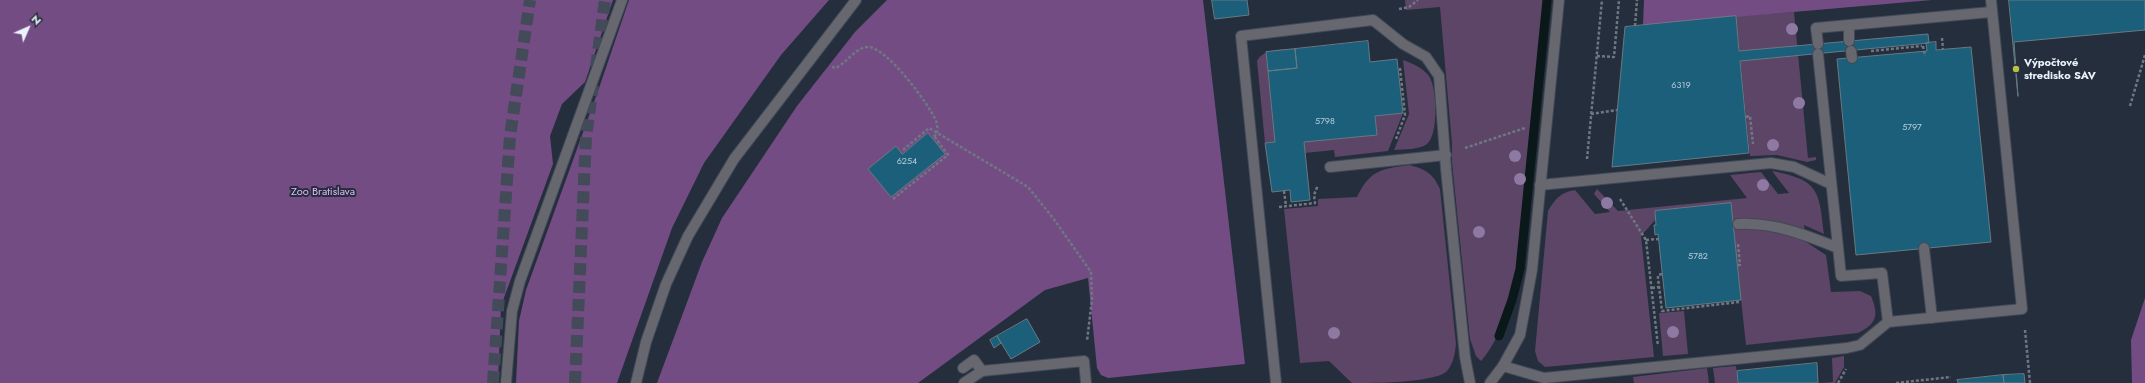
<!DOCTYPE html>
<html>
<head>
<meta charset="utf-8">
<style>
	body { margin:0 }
	#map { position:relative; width:2145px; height:383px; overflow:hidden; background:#252e3c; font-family:Jost,sans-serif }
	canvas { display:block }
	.north { position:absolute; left:8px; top:8px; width:40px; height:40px; -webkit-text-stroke:3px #252e3c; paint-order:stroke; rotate:45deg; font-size:11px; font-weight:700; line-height:16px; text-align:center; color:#ecf2fb }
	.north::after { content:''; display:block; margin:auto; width:14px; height:18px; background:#ecf2fb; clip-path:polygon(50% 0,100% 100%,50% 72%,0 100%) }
</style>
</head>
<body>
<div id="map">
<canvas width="2145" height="383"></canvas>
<div class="north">N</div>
</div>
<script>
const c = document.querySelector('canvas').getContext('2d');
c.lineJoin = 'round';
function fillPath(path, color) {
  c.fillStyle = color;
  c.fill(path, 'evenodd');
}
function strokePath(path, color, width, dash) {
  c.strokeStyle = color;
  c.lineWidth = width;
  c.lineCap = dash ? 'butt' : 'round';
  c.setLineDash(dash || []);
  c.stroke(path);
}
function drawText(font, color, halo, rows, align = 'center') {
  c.font = font + ' Jost,sans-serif';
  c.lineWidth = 4;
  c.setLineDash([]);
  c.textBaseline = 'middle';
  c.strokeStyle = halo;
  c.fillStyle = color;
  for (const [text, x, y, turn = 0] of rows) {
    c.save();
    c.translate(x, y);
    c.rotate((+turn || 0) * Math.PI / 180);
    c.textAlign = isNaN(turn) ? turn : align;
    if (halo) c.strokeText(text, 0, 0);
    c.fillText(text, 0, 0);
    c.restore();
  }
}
fillPath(new Path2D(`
	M 1405,0 L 1545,0 L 1518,270 C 1512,298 1501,339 1481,361 L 1476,356 L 1470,339 L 1452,162 L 1452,144 L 1440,7 L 1406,10 Z
	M 1794,12 L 1808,158 L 1816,157 L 1816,160 L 1807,162 L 1777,155 L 1750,156 L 1736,16 Z
	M 1295,49 L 1297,68 L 1268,71 L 1275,142 L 1265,143 L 1257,61 C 1264,48 1281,50 1295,49 Z
	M 1403,60 C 1412,63 1423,68 1429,76 C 1437,88 1439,134 1427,144 C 1419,150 1404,149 1394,150 L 1409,114 Z
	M 1403,113 L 1388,151 L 1335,157 L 1334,150 L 1305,153 L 1304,142 L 1377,135 L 1375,116 Z
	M 1409,165 C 1425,169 1433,173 1440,189 L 1456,344 C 1455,354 1453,365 1446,372 C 1431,383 1374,383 1352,383 L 1329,361 L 1300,363 L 1284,209 L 1318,206 L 1318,199 L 1357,197 C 1370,170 1381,169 1409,165 Z
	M 1772,171 C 1819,180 1819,190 1824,234 L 1804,225 L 1806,242 L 1826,255 L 1831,292 L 1860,291 L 1871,296 C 1879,315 1877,324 1858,333 L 1746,345 L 1734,236 L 1655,211 L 1656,219 L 1641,236 L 1654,357 L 1545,367 L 1538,361 L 1535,351 L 1548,211 C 1555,199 1561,192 1575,190 L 1595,214 L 1610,212 L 1594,194 L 1597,189 L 1618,211 L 1747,198 L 1730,175 L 1761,172 L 1778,194 L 1789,193 Z
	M 1684,311 L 1688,354 L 1663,356 L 1659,313 Z
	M 1844,356 L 1844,367 L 1835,383 L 1817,383 L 1833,382 L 1832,358 Z
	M 1736,366 L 1738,383 L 1715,383 L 1713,368 Z
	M 1707,368 L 1709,383 L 1634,383 L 1633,377 Z`), '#5c4566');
fillPath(new Path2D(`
	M 0,0 L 613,0 L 585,82 L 562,104 L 550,136 L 553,164 L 501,306 L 498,383 L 0,383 Z
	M 629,0 L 829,0 L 781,55 L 704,163 L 672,228 L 617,383 L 516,383 L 519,321 L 526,290 L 598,91 Z
	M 887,0 L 1203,0 L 1245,364 L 1108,378 L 1101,375 L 1097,368 L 1088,278 L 1045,290 L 918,383 L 657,383 L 702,262 L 722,218 L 797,106 L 855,32 Z
	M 1644,0 L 1932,0 L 1643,25 Z
	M 2145,298 L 2145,383 L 2132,383 L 2131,340 Z`), '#734c84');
strokePath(new Path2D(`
	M 1499,336 L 1512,300 L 1520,269 L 1547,0`), '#0a1819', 9);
const building = new Path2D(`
	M 1212,0 L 1247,0 L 1249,15 L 1215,19 Z
	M 2009,0 L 2145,0 L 2145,30 L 2014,42 L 2018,96 Z
	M 1736,16 L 1739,51 L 1928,34 L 1929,43 L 1740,61 L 1749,153 L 1612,167 L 1625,27 Z
	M 1368,41 L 1370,62 L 1397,59 L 1403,113 L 1375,116 L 1377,135 L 1304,142 L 1310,200 L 1291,202 L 1290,190 L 1272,192 L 1265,143 L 1275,142 L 1268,71 L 1297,68 L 1295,49 Z
	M 1936,42 L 1936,50 L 1971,47 L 1991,242 L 1856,255 L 1837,59 L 1927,51 L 1926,43 Z
	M 1295,49 L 1297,68 L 1268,71 L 1266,52 Z
	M 928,133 L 945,154 L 891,197 L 868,169 L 896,146 L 902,154 Z
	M 1731,203 L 1741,300 L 1666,308 L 1658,234 L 1655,235 L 1654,225 L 1656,225 L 1655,211 Z
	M 1027,319 L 1040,342 L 1011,359 L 997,336 Z
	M 997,336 L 1001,343 L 994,348 L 990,340 Z
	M 1817,363 L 1818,383 L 1738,383 L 1737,371 Z
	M 2024,374 L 2025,383 L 2004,383 L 2003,375 Z
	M 2003,375 L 2004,383 L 1958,383 L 1957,380 Z`);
fillPath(building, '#1b5f7a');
strokePath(building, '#677a84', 1);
strokePath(new Path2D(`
	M 596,67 L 605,0
	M 493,383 L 510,136 L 530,0
	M 575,383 L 586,137 L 593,85`), '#434b59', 12, [12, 6]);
const service = new Path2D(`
	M 1849,25 L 1849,41
	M 1818,44 L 1816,28 L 1991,12
	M 1851,51 L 1852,58
	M 1818,54 L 1841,276 L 1882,273 L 1888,322
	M 1330,167 L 1446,155
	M 1540,185 L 1771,163 L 1794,167 L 1831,184
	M 1738,224 C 1773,222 1806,235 1838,248
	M 1924,248 L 1932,318
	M 1503,366 L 1544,378 L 1847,348 L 1860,345 L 1888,322 L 2022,309 L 1991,0
	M 963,368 L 974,360 L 982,371
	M 506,383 L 512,311 L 520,281 L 622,0
	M 636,383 L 646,342 L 666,284 L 688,236 L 734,159 L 856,0
	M 964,383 L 982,371 L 1084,361 L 1086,383
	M 1276,383 L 1241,36 L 1373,20 L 1403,44 L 1426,57 L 1439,76 L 1446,169 L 1465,357 L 1470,383`);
const minor = new Path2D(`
	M 1490,383 L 1503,366 L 1520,335 L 1532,270 L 1559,0`);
strokePath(service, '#414957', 12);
strokePath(minor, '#414957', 12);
strokePath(new Path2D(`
	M 1399,9 L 1409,7 L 1418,0
	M 1635,26 L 1637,0
	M 1942,38 L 1943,49
	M 1923,46 L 1925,56
	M 1871,51 L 1922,46
	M 1597,56 L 1614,57 L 1619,0
	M 832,67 L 836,68 C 846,63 857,46 869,47 C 888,49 929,104 936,121 C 938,125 937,130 937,134 L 932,138
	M 2130,106 L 2145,55
	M 1591,114 L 1617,110
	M 1746,117 L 1750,116 L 1753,144
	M 1396,139 L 1405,115 L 1400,68
	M 1465,148 L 1525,128
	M 903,150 L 929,128 L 1028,187 L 1053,218 L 1091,272 L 1092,299 L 1087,341
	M 1587,159 L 1602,0
	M 1284,191 L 1286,206
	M 893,199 L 948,155 L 934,136
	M 1620,199 L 1646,240 L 1658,346
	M 1279,207 L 1315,203 L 1314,195 L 1318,185
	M 1646,240 L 1658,239
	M 1738,265 L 1740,265 L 1738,244
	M 1662,274 L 1658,275 L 1658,278 L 1662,311 L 1739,302
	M 1652,288 L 1659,287
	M 2025,330 L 2030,383
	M 1838,383 L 1846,369
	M 1896,383 L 1951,377`), '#6f7783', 2.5, [3, 2]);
strokePath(service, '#67676f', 10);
strokePath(minor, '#67676f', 10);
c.fillStyle = '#8e79a3';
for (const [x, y] of [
	[1792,29],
	[1799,103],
	[1773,145],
	[1515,156],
	[1520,179],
	[1763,185],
	[1607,203],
	[1479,232],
	[1673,332],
	[1334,333]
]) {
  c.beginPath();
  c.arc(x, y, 6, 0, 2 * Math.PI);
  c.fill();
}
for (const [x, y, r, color] of [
	[2016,69,4,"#b7c148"]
]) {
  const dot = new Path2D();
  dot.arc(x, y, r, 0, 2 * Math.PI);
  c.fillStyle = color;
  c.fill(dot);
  strokePath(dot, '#252e3c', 1.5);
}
drawText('9px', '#b8cddb', null, [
	["6319",1681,86],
	["5798",1325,122],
	["5797",1912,128],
	["6254",907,162],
	["5782",1698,257]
]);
drawText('bold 11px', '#ecf2fb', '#252e3c', [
	["Výpočtové",2024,63],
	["stredisko SAV",2024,76]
], 'left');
drawText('11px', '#e4b6f8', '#252e3c', [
	["Zoo Bratislava",323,192]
]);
</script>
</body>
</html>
